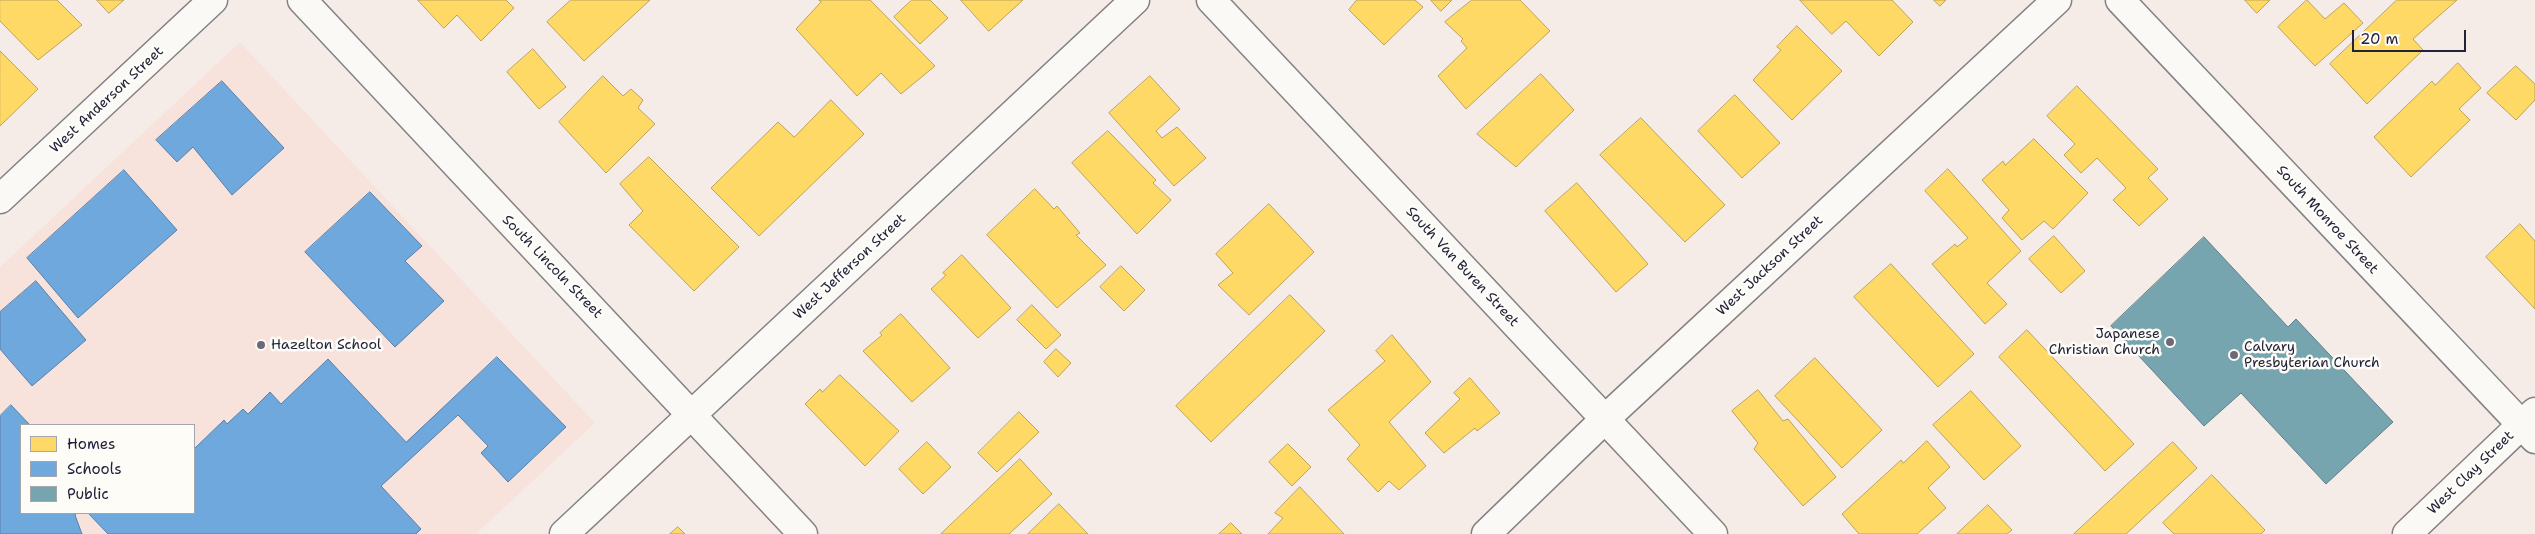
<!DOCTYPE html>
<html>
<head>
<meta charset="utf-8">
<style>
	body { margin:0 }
	#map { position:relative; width:2535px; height:534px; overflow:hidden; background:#f5ece8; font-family:"Shantell Sans",sans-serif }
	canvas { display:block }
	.legend { position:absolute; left:20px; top:424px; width:175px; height:90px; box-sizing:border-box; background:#fdfcf7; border:1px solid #a5a5ac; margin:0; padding:6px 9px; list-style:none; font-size:15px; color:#22223b }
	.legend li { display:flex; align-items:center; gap:10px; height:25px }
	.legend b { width:25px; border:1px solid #a5a5ac }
	.scale { position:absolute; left:2352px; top:30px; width:114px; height:22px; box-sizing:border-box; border:2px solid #22223b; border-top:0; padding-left:6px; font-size:15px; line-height:18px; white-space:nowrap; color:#22223b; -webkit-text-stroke:4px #fdfcf7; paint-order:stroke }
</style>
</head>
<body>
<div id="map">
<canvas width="2535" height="534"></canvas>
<ul class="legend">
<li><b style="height:14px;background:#ffd966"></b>Homes</li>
<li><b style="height:14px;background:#6fa8dc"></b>Schools</li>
<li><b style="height:14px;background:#76a5af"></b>Public</li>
</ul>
<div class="scale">20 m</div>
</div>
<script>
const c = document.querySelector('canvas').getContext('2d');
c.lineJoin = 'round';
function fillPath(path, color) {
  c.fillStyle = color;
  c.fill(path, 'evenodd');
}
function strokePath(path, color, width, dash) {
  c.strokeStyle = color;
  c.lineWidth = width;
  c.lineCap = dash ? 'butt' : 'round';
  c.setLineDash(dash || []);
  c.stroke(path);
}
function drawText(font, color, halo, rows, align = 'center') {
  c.font = font + ' "Shantell Sans",sans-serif';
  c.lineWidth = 5;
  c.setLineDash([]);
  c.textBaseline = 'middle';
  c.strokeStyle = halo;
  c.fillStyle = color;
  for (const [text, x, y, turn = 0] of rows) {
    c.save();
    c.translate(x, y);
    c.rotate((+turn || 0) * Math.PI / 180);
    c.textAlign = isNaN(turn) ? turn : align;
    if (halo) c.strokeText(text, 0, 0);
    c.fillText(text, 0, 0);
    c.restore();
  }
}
fillPath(new Path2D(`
	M 240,42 L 595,423 L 476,534 L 0,534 L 0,267 ZM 21,425 L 194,425 L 194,513 L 21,513 Z`), '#f8e3dc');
const homes = new Path2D(`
	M 0,0 L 57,0 L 82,25 L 38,60 L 0,21 Z
	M 97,0 L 124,0 L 109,13 Z
	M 418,0 L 506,0 L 514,8 L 481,41 L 457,15 L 444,28 Z
	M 571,0 L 650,0 L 584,61 L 547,22 Z
	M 819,0 L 870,0 L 935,66 L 901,94 L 881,73 L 857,96 L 796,29 L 821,2 Z
	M 912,0 L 930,0 L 948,18 L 920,44 L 894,17 Z
	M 961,0 L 1023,0 L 989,31 Z
	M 1357,0 L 1415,0 L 1423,7 L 1384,45 L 1349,10 Z
	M 1431,0 L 1452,0 L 1441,11 Z
	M 1472,0 L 1520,0 L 1550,31 L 1466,109 L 1438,76 L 1467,48 L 1461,41 L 1463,39 L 1445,22 Z
	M 1800,0 L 1892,0 L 1913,22 L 1879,56 L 1846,21 L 1832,34 Z
	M 1934,0 L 1946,0 L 1940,6 Z
	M 2245,0 L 2270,0 L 2257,13 Z
	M 2307,0 L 2325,19 L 2344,3 L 2363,23 L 2315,66 L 2278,27 Z
	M 2397,0 L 2457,0 L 2413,39 L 2423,50 L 2367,104 L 2330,64 Z
	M 1797,26 L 1842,71 L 1792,120 L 1753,80 L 1781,50 L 1777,47 Z
	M 533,49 L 566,87 L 539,109 L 507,72 Z
	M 0,51 L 38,89 L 0,126 Z
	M 2458,63 L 2481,88 L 2459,109 L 2470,120 L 2411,177 L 2374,137 L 2432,81 L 2435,85 Z
	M 2516,66 L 2535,84 L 2535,100 L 2516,120 L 2487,93 Z
	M 1541,74 L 1574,110 L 1516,167 L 1477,134 Z
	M 603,76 L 623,96 L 631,89 L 643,100 L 638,108 L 655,124 L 606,173 L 559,122 Z
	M 1150,76 L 1180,109 L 1156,131 L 1162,138 L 1177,127 L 1206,158 L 1174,186 L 1109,113 Z
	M 2077,86 L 2158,169 L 2148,178 L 2168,199 L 2139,226 L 2113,200 L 2126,188 L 2097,158 L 2081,173 L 2064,155 L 2075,144 L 2047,116 Z
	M 1735,95 L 1780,143 L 1742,178 L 1698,131 Z
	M 831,100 L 864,134 L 759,236 L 711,188 L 778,122 L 794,137 Z
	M 1641,118 L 1725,205 L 1685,242 L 1600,155 Z
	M 1108,131 L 1156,180 L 1153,183 L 1171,200 L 1137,234 L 1072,163 Z
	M 2034,139 L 2088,193 L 2053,229 L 2044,221 L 2022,240 L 2002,218 L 2009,210 L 1982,180 L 2003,161 L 2005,165 Z
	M 649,157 L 739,247 L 694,291 L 629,225 L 643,211 L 620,184 Z
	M 1948,169 L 2021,251 L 1987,283 L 2007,304 L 1985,324 L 1932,264 L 1955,244 L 1957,247 L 1968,238 L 1925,191 Z
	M 1577,183 L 1648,264 L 1616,292 L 1545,211 Z
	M 1035,189 L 1054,209 L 1057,206 L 1080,233 L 1076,235 L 1106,265 L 1057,308 L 987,235 Z
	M 1269,204 L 1314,252 L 1249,315 L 1218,285 L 1233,273 L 1216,254 Z
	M 2520,224 L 2535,241 L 2535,309 L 2486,257 Z
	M 2054,236 L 2085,271 L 2061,293 L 2029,259 Z
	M 962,255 L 1011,308 L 978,338 L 931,289 L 946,275 L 943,273 Z
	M 1891,264 L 1974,354 L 1938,387 L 1854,297 Z
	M 1121,266 L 1145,290 L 1124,311 L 1100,287 Z
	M 1290,295 L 1325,331 L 1211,442 L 1176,406 Z
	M 1032,305 L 1061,335 L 1046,349 L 1017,320 Z
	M 901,314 L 950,368 L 912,402 L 863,351 L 882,335 L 880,333 Z
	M 2027,330 L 2134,444 L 2105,471 L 1999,357 Z
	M 1392,335 L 1431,382 L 1389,422 L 1426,466 L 1399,490 L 1389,481 L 1378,492 L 1347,459 L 1360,445 L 1328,410 L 1385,361 L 1376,351 Z
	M 1056,349 L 1071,363 L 1058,377 L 1044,362 Z
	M 1815,358 L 1882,430 L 1842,468 L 1775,396 Z
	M 840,375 L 899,431 L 865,466 L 805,404 L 820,389 L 822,392 Z
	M 1470,378 L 1500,413 L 1477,431 L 1475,428 L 1444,453 L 1425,433 L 1460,399 L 1454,393 Z
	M 1758,390 L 1783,421 L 1788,419 L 1836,477 L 1803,506 L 1754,449 L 1758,443 L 1732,411 Z
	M 1971,391 L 2021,446 L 1984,480 L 1933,425 Z
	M 1019,412 L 1039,432 L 997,472 L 978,453 Z
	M 1927,441 L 1950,467 L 1928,488 L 1946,508 L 1917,534 L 1859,534 L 1842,514 L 1901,460 L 1903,463 Z
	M 927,442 L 951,467 L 923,494 L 899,469 Z
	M 2173,442 L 2197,468 L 2126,534 L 2074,534 Z
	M 1288,444 L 1311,467 L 1292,486 L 1269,462 Z
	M 1020,459 L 1052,494 L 1009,534 L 941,534 Z
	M 2212,475 L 2265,530 L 2261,534 L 2174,534 L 2163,523 Z
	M 1300,487 L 1344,534 L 1268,534 L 1283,518 L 1275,513 Z
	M 1059,504 L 1088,534 L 1028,534 Z
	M 1988,505 L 2012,530 L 2007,534 L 1957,534 Z
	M 1231,523 L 1242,534 L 1219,534 Z
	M 678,527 L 685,534 L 670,534 Z`);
fillPath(homes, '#ffd966');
strokePath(homes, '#bda259', 1);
const schools = new Path2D(`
	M 222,81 L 284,148 L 232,195 L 193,147 L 177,162 L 156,140 Z
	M 124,170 L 177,230 L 78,318 L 27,258 Z
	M 370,192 L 422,246 L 405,261 L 444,301 L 395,347 L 305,252 Z
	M 36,281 L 86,340 L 32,386 L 0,349 L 0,312 Z
	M 497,357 L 566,427 L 508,482 L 481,453 L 488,446 L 458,415 L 381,486 L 421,529 L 416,534 L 108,534 L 88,513 L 194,513 L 194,449 L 224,420 L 227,424 L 243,409 L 248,414 L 270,392 L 281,404 L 328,359 L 406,442 Z
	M 11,405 L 30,425 L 21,425 L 21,513 L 77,513 L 75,515 L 82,534 L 0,534 L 0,416 Z`);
fillPath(schools, '#6fa8dc');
strokePath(schools, '#5880ac', 1);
const public = new Path2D(`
	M 2204,237 L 2288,327 L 2296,319 L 2393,422 L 2326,484 L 2241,393 L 2204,426 L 2111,326 Z`);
fillPath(public, '#76a5af');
strokePath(public, '#5d7e8c', 1);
const minor = new Path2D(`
	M 302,0 L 803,534
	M 1211,0 L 1713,534
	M 2120,0 L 2535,439
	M 0,199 L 213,0
	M 564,534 L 1135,0
	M 1486,534 L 1605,419 L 2057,0
	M 2407,534 L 2535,412`);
strokePath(minor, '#858184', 31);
strokePath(minor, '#faf9f6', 28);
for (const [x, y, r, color] of [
	[2170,342,5,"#6c6978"],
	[261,345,5,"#6c6978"],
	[2234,355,5,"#6c6978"]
]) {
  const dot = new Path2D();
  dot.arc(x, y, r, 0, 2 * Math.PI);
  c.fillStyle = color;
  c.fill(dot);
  strokePath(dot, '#fdfcf7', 2);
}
drawText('14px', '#22223b', '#fdfcf7', [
	["West Anderson Street",107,100,-43],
	["South Monroe Street",2327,220,47],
	["West Jackson Street",1770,266,-43],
	["South Lincoln Street",552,267,46],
	["West Jefferson Street",850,267,-43],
	["South Van Buren Street",1462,267,47],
	["West Clay Street",2471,473,-44]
]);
drawText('14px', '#22223b', '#fdfcf7', [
	["Japanese",2160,334,"right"],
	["Christian Church",2160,350,"right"],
	["Hazelton School",271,345],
	["Calvary",2244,347],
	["Presbyterian Church",2244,363]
], 'left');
</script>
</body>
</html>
